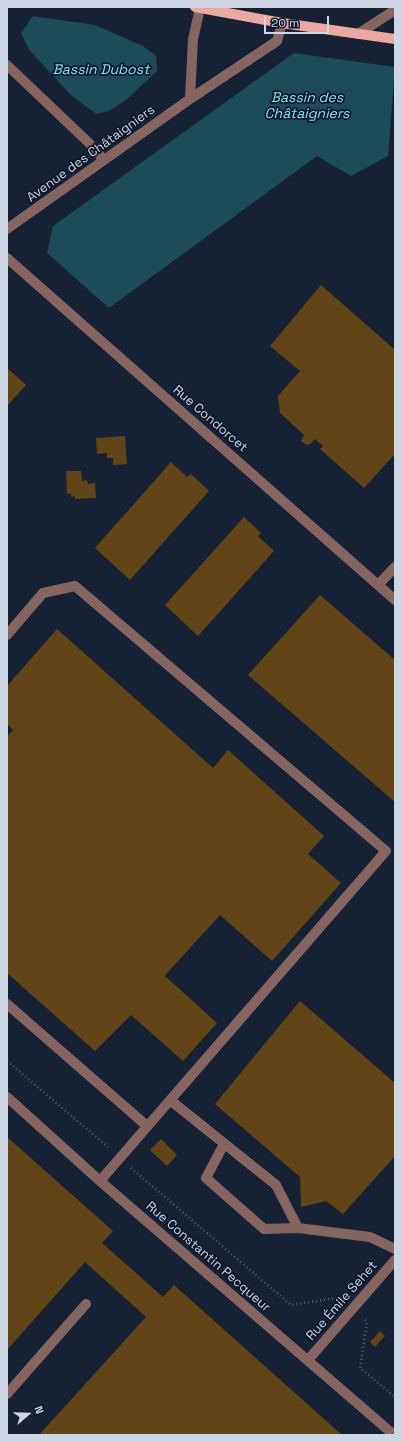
<!DOCTYPE html>
<html>
<head>
<meta charset="utf-8">
<style>
	body { margin:0 }
	#map { position:relative; width:402px; height:1442px; overflow:hidden; background:#172134; font-family:"Space Grotesk",sans-serif }
	canvas { display:block }
	.frame { position:absolute; inset:0; border:8px solid #cfd6e3; pointer-events:none }
	.north { position:absolute; left:8px; top:1394px; width:40px; height:40px; -webkit-text-stroke:3px #0e182a; paint-order:stroke; rotate:70deg; font-size:11px; font-weight:700; line-height:16px; text-align:center; color:#cfd6e3 }
	.north::after { content:''; display:block; margin:auto; width:14px; height:18px; background:#cfd6e3; clip-path:polygon(50% 0,100% 100%,50% 72%,0 100%) }
	.scale { position:absolute; left:264px; top:16px; width:65px; height:18px; box-sizing:border-box; border:2px solid #cfd6e3; border-top:0; padding-left:5px; font-size:12px; line-height:14px; white-space:nowrap; color:#cfd6e3; -webkit-text-stroke:3px #0e182a; paint-order:stroke }
</style>
</head>
<body>
<div id="map">
<canvas width="402" height="1442"></canvas>
<div class="frame"></div>
<div class="north">N</div>
<div class="scale">20 m</div>
</div>
<script>
const c = document.querySelector('canvas').getContext('2d');
c.lineJoin = 'round';
function fillPath(path, color) {
  c.fillStyle = color;
  c.fill(path, 'evenodd');
}
function strokePath(path, color, width, dash) {
  c.strokeStyle = color;
  c.lineWidth = width;
  c.lineCap = dash ? 'butt' : 'round';
  c.setLineDash(dash || []);
  c.stroke(path);
}
function drawText(font, color, halo, rows, align = 'center') {
  c.font = font + ' "Space Grotesk",sans-serif';
  c.lineWidth = 3.5;
  c.setLineDash([]);
  c.textBaseline = 'middle';
  c.strokeStyle = halo;
  c.fillStyle = color;
  for (const [text, x, y, turn = 0] of rows) {
    c.save();
    c.translate(x, y);
    c.rotate((+turn || 0) * Math.PI / 180);
    c.textAlign = isNaN(turn) ? turn : align;
    if (halo) c.strokeText(text, 0, 0);
    c.fillText(text, 0, 0);
    c.restore();
  }
}
fillPath(new Path2D(`
	M 33,16 L 95,25 L 143,46 L 156,56 L 157,71 L 127,99 L 109,111 L 96,114 L 71,95 L 30,51 L 21,33 Z
	M 294,53 L 395,67 L 388,156 L 351,176 L 317,156 L 109,308 L 47,253 L 53,226 Z`), '#1c4c57');
fillPath(new Path2D(`
	M 321,285 L 394,349 L 395,348 L 395,454 L 364,488 L 320,449 L 323,446 L 315,439 L 310,444 L 307,445 L 301,441 L 304,435 L 280,413 L 278,396 L 300,371 L 270,346 Z
	M 7,368 L 26,385 L 7,406 Z
	M 125,436 L 127,464 L 113,465 L 113,458 L 107,458 L 107,453 L 97,454 L 96,438 Z
	M 171,462 L 187,477 L 191,474 L 209,491 L 130,580 L 95,548 Z
	M 66,471 L 81,471 L 82,481 L 87,480 L 88,484 L 95,483 L 96,498 L 75,499 L 75,496 L 71,497 L 71,493 L 67,494 Z
	M 244,517 L 261,533 L 258,536 L 274,551 L 198,636 L 165,605 Z
	M 320,595 L 395,660 L 395,802 L 248,675 Z
	M 57,629 L 213,768 L 228,750 L 324,836 L 308,854 L 341,883 L 272,961 L 220,915 L 168,972 L 165,976 L 217,1023 L 183,1061 L 131,1015 L 95,1051 L 7,973 L 7,737 L 13,730 L 7,724 L 7,686 Z
	M 300,1001 L 395,1083 L 395,1156 L 343,1214 L 326,1201 L 301,1207 L 300,1177 L 215,1104 Z
	M 7,1137 L 113,1231 L 102,1243 L 163,1297 L 174,1285 L 342,1435 L 39,1435 L 146,1317 L 85,1262 L 7,1350 Z
	M 161,1139 L 177,1155 L 167,1166 L 150,1150 Z
	M 380,1331 L 385,1336 L 375,1347 L 370,1342 Z`), '#614517');
strokePath(new Path2D(`
	M 7,1061 L 108,1147
	M 131,1168 L 291,1305 L 336,1298 L 340,1300
	M 365,1320 L 367,1322 L 360,1368 L 395,1397`), '#555e6f', 2.5, [1, 3]);
strokePath(new Path2D(`
	M 358,34 L 395,10
	M 7,65 L 89,143 L 104,160
	M 190,99 L 193,39 L 200,8
	M 7,229 L 190,99 L 277,41 L 282,23
	M 7,258 L 395,600
	M 378,585 L 395,567
	M 7,635 L 43,593 L 75,586 L 386,851 L 100,1181
	M 7,1004 L 147,1126
	M 7,1097 L 100,1181 L 394,1435
	M 170,1100 L 276,1185 L 298,1228
	M 224,1144 L 206,1178 L 264,1229 L 298,1228 L 370,1237 L 395,1249
	M 308,1360 L 395,1260
	M 7,1394 L 86,1304`), '#846561', 10);
strokePath(new Path2D(`
	M 195,7 L 282,23 L 395,39`), '#e9a9a1', 10);
drawText('13px', '#cfd6e3', '#0e182a', [
	["Avenue des Châtaigniers",91,154,-36],
	["Rue Condorcet",210,419,41],
	["Rue Constantin Pecqueur",208,1257,41],
	["Rue Émile Sehet",342,1301,-49]
]);
drawText('italic 14px', '#84e4fb', '#0e182a', [
	["Bassin Dubost",101,70],
	["Bassin des",307,98],
	["Châtaigniers",307,114]
]);
</script>
</body>
</html>
